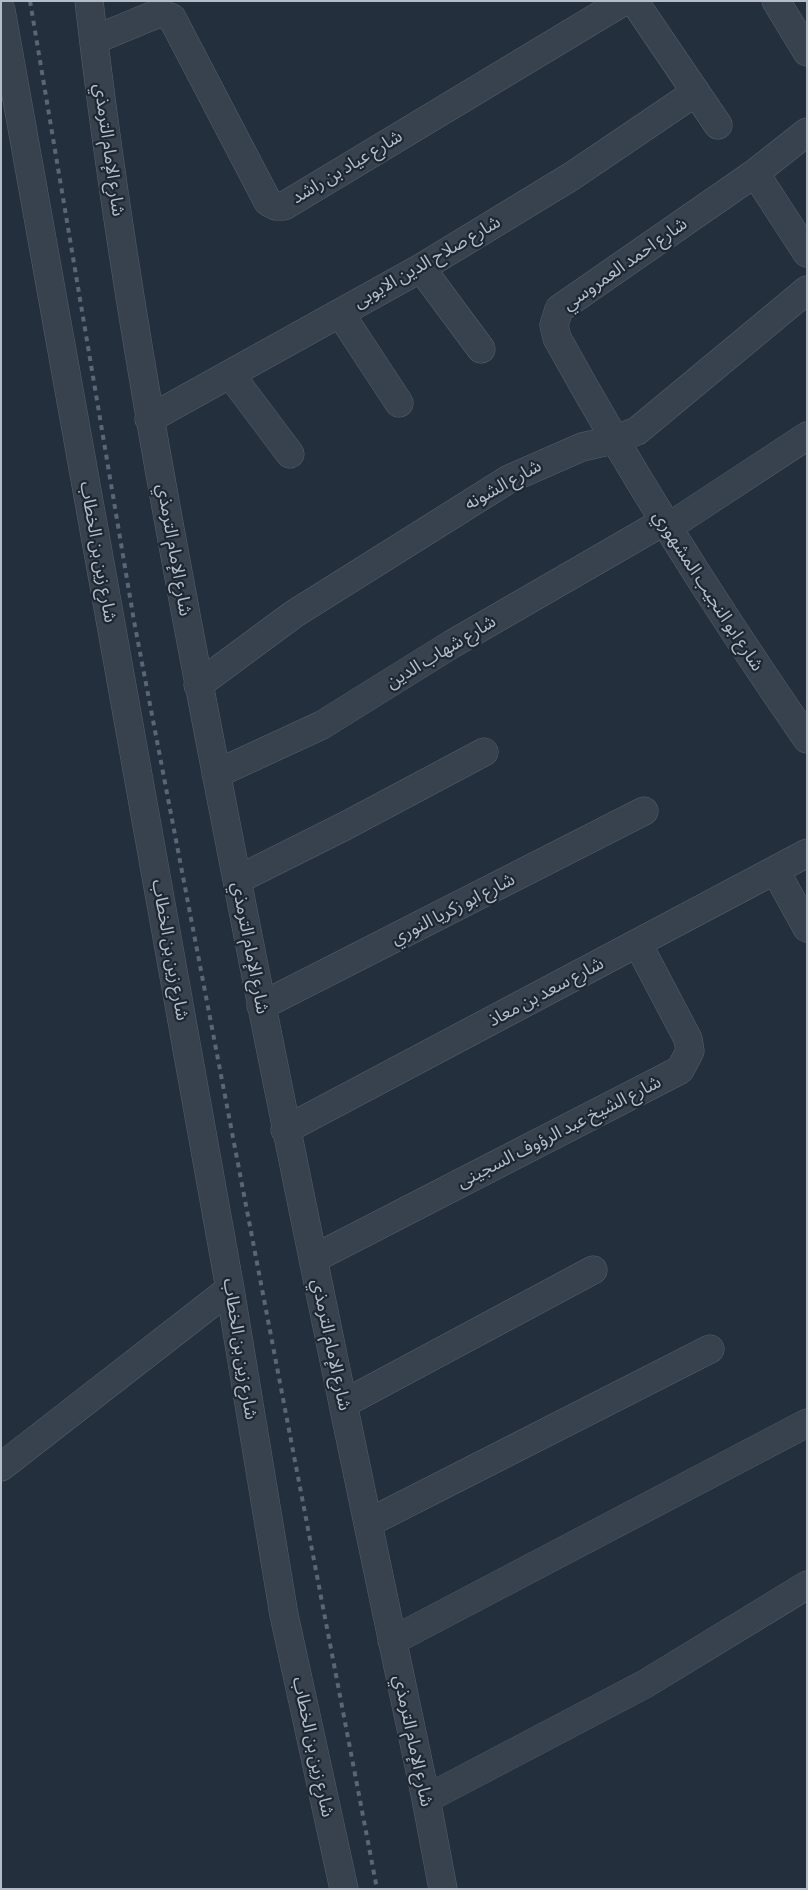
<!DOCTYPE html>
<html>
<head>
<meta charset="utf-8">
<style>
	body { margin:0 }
	#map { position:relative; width:808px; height:1890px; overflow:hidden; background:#242f3e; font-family:"Alegreya Sans",sans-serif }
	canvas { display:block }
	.frame { position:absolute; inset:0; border:2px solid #b4bcc9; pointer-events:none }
</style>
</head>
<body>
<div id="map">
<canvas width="808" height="1890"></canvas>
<div class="frame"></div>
</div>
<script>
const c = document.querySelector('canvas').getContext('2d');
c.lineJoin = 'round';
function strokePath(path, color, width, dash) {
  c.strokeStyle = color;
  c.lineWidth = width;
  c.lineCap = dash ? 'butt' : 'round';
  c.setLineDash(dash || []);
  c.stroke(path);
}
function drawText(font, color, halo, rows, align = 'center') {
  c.font = font + ' "Alegreya Sans","Noto Sans Arabic",sans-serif';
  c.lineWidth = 4.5;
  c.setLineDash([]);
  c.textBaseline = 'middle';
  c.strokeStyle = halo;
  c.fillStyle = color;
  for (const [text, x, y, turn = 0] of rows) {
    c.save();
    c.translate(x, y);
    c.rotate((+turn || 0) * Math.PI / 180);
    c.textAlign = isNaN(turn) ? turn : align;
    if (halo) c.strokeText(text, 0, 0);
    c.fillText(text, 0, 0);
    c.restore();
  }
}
const minor = new Path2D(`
	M 89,1 C 120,272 171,541 223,808 C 287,1139 356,1469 426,1799 L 443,1889
	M 634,1 L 718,125
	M 776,1 L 807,52
	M 1,10 L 230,1289 L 284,1615 L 344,1889
	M 94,40 L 159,13 L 172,18 L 268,202 L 276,206 L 284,206 L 624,1
	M 807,132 L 755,173 L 559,309 L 554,325 L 557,338 C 633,476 717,609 807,739
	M 755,173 L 807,253
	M 421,268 L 481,349
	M 340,313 L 399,403
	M 230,374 L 290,454
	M 149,419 L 421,268 L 572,176 L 696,92
	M 667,528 L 807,436
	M 198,685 L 294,614 L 509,479 L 582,447 L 613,440 L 637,431 L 807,290
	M 216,774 L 322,725 L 452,644 L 663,522
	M 775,870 L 807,928
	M 237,880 L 345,826 L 484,752
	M 261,1006 L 644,811
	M 285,1130 L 807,853
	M 313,1259 L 680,1070 L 690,1051 L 688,1039 L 638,944
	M 343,1404 L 593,1270
	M 1,1467 L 230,1289
	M 368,1523 L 710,1349
	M 392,1641 L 807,1423
	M 426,1799 L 645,1684 L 807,1585`);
strokePath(minor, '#565f6c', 29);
strokePath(minor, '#38414e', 28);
strokePath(new Path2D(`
	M 30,1 L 134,621 L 377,1889`), '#5a6575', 4, [5, 5]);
drawText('18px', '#b4bcc9', '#1d2633', [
	["شارع الإمام الترمذي",109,150,82],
	["شارع عياد بن راشد",347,167,-31],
	["شارع صلاح الدين الايوبى",427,262,-30],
	["شارع احمد العمروسي",625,264,-35],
	["شارع الشونه",503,485,-29],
	["شارع الإمام الترمذي",174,550,80],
	["شارع زين بن الخطاب",98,552,80],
	["شارع ابو النجيب المشهوري",708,591,57],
	["شارع شهاب الدين",441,652,-31],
	["شارع ابو زكريا النوري",453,909,-27],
	["شارع الإمام الترمذي",250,948,79],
	["شارع زين بن الخطاب",170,950,80],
	["شارع سعد بن معاذ",546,992,-28],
	["شارع الشيخ عبد الرؤوف السجينى",559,1132,-27],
	["شارع الإمام الترمذي",331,1345,78],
	["شارع زين بن الخطاب",240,1349,81],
	["شارع الإمام الترمذي",413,1741,78],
	["شارع زين بن الخطاب",313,1747,78]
]);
</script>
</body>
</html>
